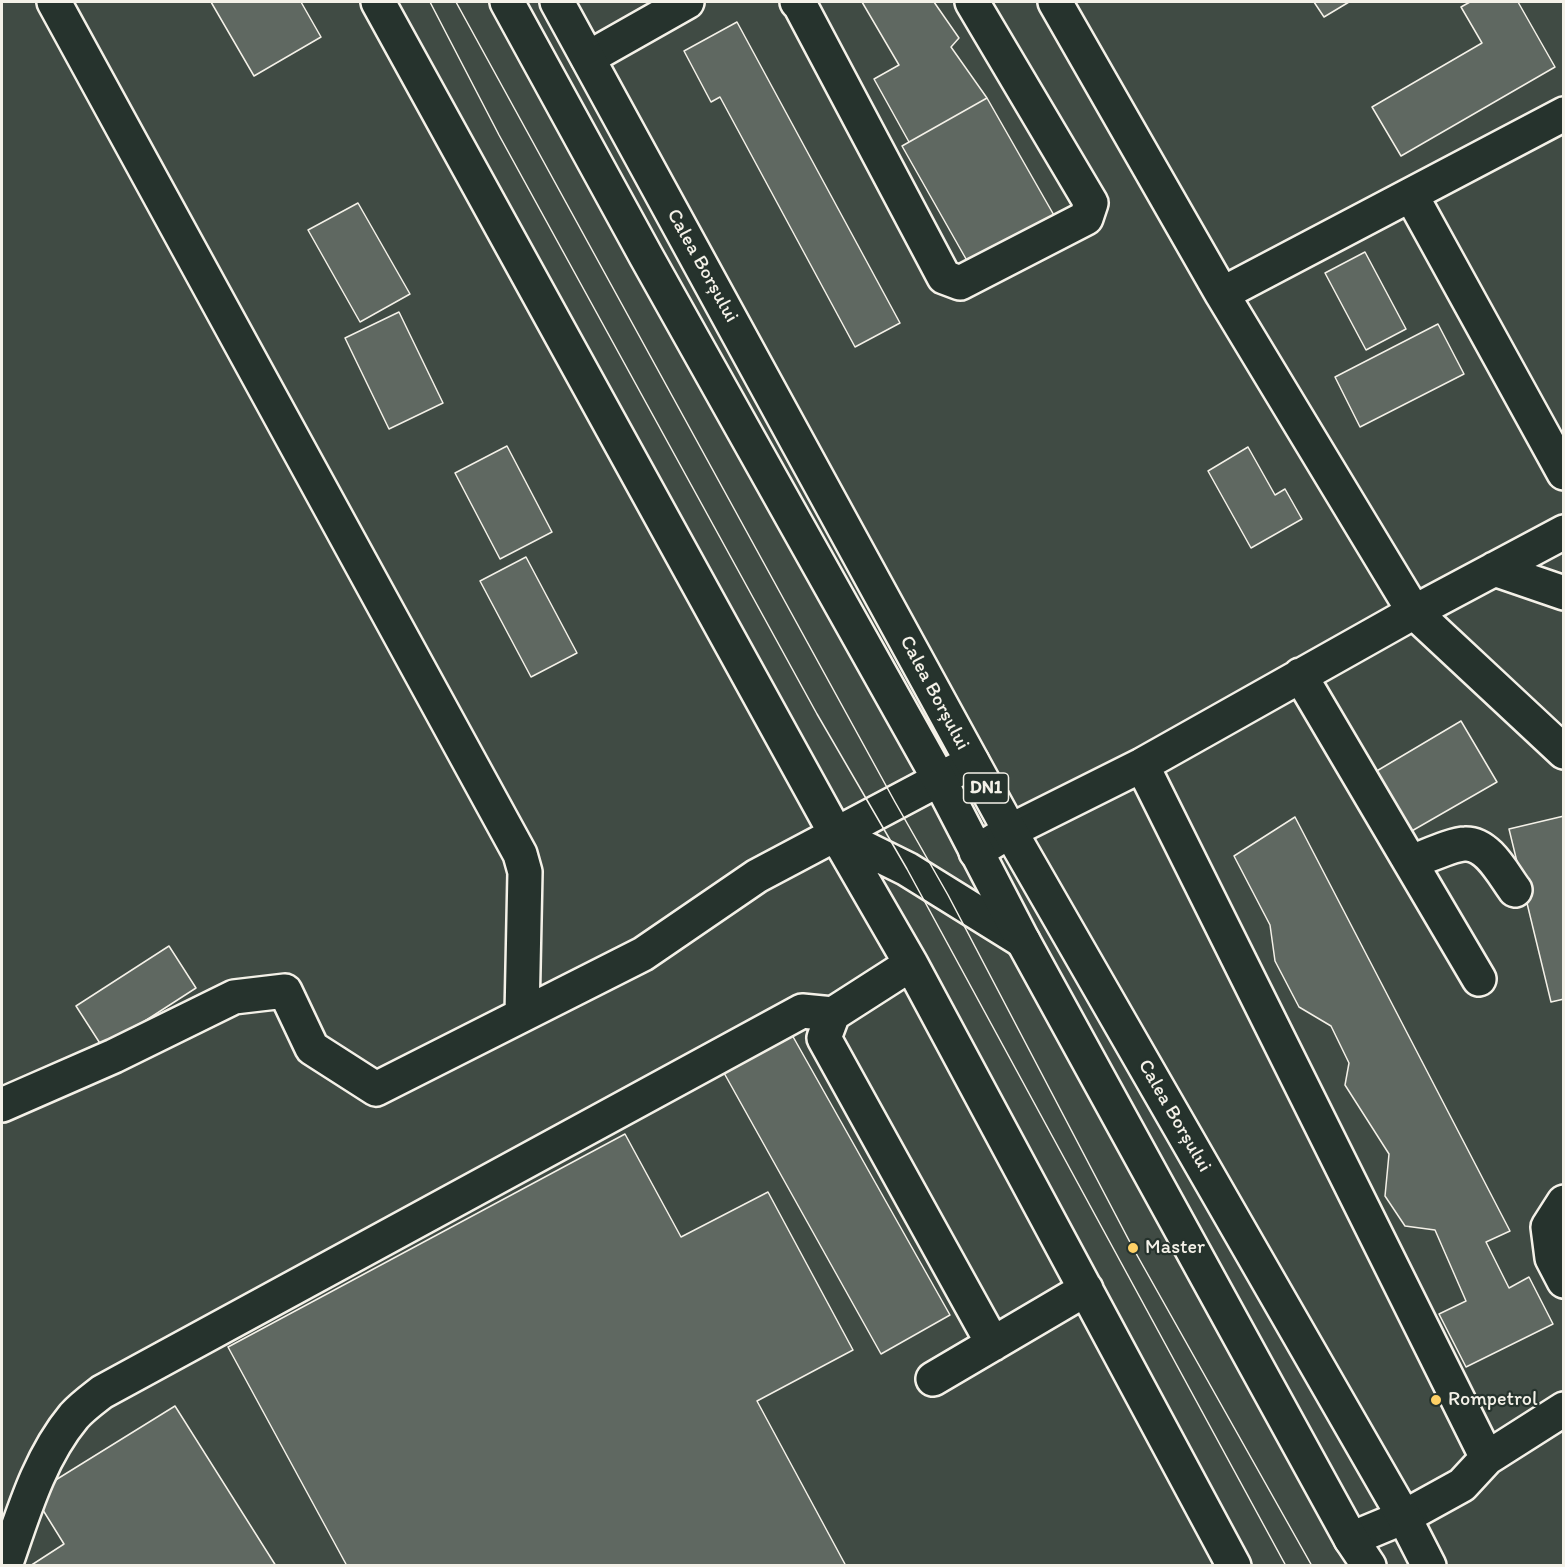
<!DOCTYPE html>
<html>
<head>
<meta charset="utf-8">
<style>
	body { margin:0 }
	#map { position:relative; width:1565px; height:1567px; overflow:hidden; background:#323e38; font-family:Itim,sans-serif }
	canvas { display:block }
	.frame { position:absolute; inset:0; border:3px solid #f4f1e8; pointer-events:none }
</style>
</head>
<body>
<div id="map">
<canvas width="1565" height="1567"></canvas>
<div class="frame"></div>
</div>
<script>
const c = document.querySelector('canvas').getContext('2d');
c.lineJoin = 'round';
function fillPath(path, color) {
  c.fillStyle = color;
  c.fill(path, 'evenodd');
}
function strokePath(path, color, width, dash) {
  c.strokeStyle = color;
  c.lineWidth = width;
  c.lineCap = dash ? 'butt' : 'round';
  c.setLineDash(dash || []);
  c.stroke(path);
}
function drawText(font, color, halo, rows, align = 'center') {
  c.font = font + ' Itim,sans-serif';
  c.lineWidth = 4.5;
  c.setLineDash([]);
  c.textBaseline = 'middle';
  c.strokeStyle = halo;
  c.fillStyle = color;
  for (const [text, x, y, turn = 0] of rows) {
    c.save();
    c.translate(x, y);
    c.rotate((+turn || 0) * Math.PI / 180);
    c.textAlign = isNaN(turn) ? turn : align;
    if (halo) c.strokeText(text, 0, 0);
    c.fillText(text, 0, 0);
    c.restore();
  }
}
fillPath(new Path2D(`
	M 2,2 L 1563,2 L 1563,1565 L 2,1565 Z`), '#404b44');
const building = new Path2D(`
	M 211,2 L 301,2 L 321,37 L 254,76 Z
	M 862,2 L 934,2 L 959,38 L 951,47 L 987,98 L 909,142 L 874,79 L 899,65 Z
	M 1314,2 L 1349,2 L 1324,17 Z
	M 1470,2 L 1518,2 L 1555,67 L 1401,156 L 1372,107 L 1482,43 L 1461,7 Z
	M 737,22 L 900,323 L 855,347 L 720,97 L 711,102 L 684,51 Z
	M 987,98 L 1055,217 L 970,266 L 902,146 Z
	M 358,203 L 410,294 L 360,322 L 308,230 Z
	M 1365,252 L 1406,329 L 1366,350 L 1325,273 Z
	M 399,312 L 443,403 L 389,429 L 345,338 Z
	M 1438,324 L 1464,374 L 1360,427 L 1335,377 Z
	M 507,446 L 552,532 L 500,559 L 455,473 Z
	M 1248,447 L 1275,495 L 1285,489 L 1302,519 L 1251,548 L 1208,471 Z
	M 526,557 L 577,653 L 531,677 L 480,581 Z
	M 1461,721 L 1497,782 L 1410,832 L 1375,772 Z
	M 1564,816 L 1564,999 L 1551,1002 L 1509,829 Z
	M 1295,817 L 1510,1231 L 1486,1242 L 1509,1288 L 1529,1277 L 1553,1324 L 1466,1367 L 1439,1314 L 1466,1301 L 1435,1230 L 1405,1226 L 1385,1196 L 1389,1154 L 1345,1085 L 1349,1063 L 1331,1026 L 1299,1007 L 1275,961 L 1270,925 L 1234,856 Z
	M 169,946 L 196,988 L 103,1048 L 76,1006 Z
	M 787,1026 L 950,1315 L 881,1354 L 719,1064 Z
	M 625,1134 L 681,1237 L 768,1192 L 853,1350 L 757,1401 L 846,1566 L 347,1566 L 228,1347 Z
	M 175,1406 L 276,1566 L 30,1566 L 64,1544 L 33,1494 Z`);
fillPath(building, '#5f6861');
strokePath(building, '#f4f1e8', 1.5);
const minor = new Path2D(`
	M 54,2 L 520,854 L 525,872 L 522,1015
	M 378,2 L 836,834 L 911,964 L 1234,1566
	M 797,2 L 800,5 L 944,277 L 960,283 L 1086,218 L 1091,203 L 972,2
	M 1055,2 L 1222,294 L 1414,612 L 1564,752
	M 588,58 L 687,2
	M 1411,195 L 1564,473
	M 1222,294 L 1564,114
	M 1494,569 L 1564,593
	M 1300,675 L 1479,979
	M 1142,765 L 1487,1458 L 1462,1485 L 1404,1517 L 1351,1539
	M 836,834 L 907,869 L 1023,941
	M 976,852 L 1010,831 L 1142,765 L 1414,612 L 1564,532
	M 1411,862 C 1423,858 1453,844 1465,844 C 1488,843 1503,874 1515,890
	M 911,964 L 833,1014 L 824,1038 L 993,1344
	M 2,1105 L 114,1056 L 234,997 L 285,991 L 312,1048 L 376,1089 L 643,954 L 757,876 L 972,762
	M 1564,1202 L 1548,1227 L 1552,1258 L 1564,1281
	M 933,1379 L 1086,1289
	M 1487,1458 L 1564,1409
	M 5,1566 C 23,1514 39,1458 74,1416 C 82,1407 93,1399 102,1392 L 802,1011 L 833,1014`);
const major = new Path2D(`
	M 507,2 L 646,256 L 939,779 L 1023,941 L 1351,1539 L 1369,1566
	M 557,2 L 1010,831 L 1404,1517 L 1429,1566`);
strokePath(minor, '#f4f1e8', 38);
strokePath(major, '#f4f1e8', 38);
strokePath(minor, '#26332d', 33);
strokePath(major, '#26332d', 33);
strokePath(new Path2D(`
	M 430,2 L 499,135 L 817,714 L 907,869 L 1286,1566
	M 456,2 L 895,802 L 948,895 L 1133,1248 L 1312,1566`), '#f4f1e8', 1.5);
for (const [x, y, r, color] of [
	[1133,1248,6,"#ffd166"],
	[1436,1400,6,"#ffd166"]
]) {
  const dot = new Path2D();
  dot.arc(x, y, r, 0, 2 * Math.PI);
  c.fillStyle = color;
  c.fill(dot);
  strokePath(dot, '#26332d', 2);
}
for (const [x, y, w] of [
	[986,788,45]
]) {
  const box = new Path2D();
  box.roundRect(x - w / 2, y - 15, w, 30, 4.5);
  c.fillStyle = '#26332d';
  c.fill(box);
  strokePath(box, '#f4f1e8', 1.5);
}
drawText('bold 18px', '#f4f1e8', null, [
	["DN1",986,788]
]);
drawText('20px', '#f4f1e8', '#26332d', [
	["Calea Borșului",702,266,61],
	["Calea Borșului",934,693,62],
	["Calea Borșului",1174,1116,60]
]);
drawText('20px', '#f4f1e8', '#26332d', [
	["Master",1145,1248],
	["Rompetrol",1448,1400]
], 'left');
</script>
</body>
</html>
